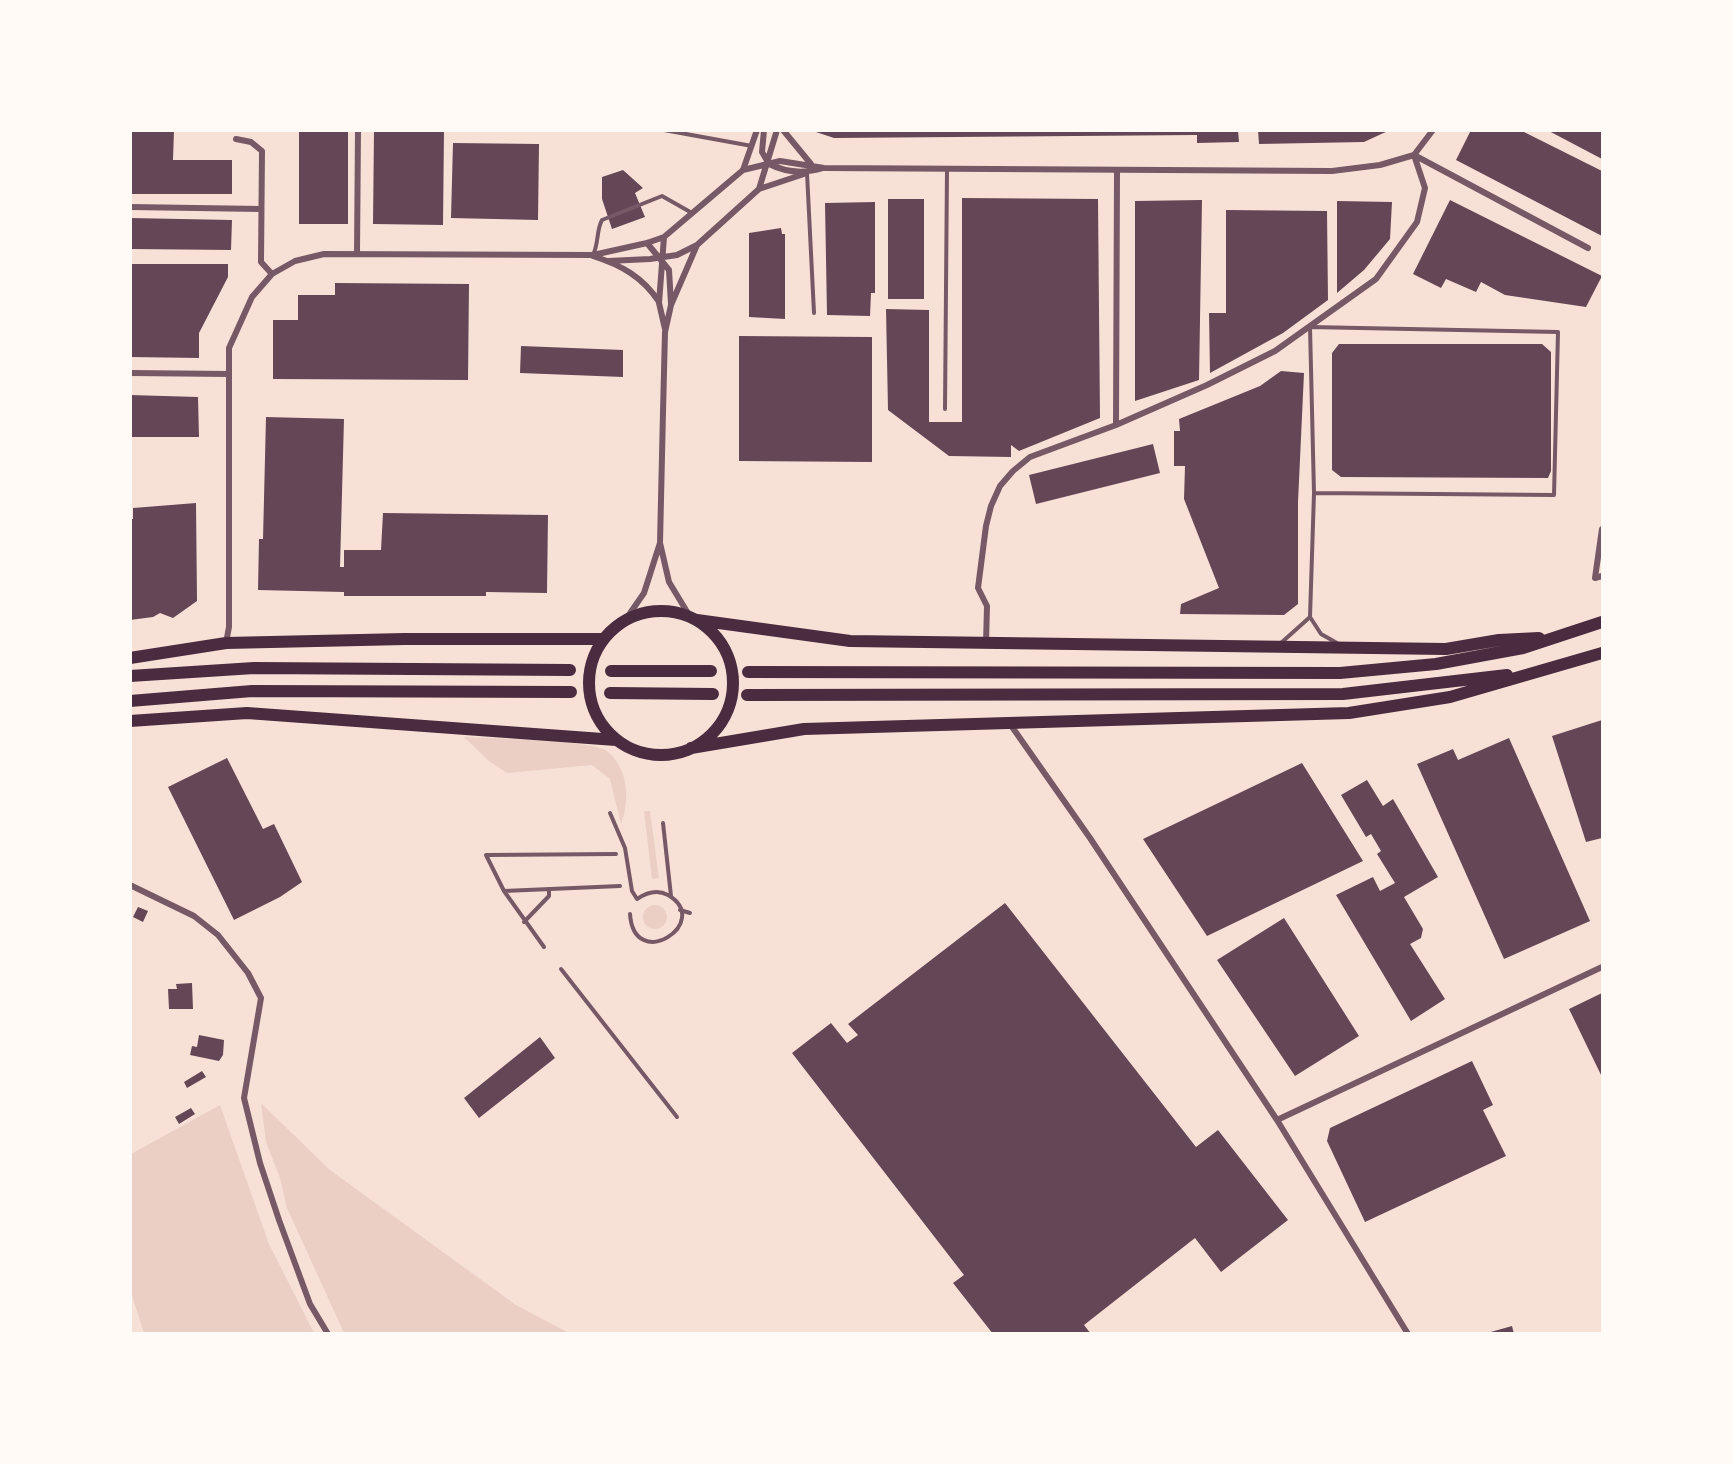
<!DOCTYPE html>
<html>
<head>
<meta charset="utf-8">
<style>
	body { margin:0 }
	#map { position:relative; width:1733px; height:1464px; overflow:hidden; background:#f7e1d7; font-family:Raleway,sans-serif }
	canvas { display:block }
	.frame { position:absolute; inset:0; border:132px solid #fffaf5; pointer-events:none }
</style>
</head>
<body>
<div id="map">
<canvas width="1733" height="1464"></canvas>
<div class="frame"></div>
</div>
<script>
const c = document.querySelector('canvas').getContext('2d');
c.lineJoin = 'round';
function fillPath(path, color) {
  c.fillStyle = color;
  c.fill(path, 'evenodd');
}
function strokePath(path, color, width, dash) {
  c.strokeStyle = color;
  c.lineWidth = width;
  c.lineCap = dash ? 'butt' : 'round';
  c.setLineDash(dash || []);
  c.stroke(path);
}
fillPath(new Path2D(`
	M 464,737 C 489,738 593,740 607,751 C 629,769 630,801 621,824 L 610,779 L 592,765 L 507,773 L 489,761 Z
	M 644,811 L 650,811 L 659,878 L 652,879 Z
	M643 917a12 12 0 1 1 24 0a12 12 0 1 1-24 0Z
	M 261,1103 L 330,1170 L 516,1305 L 569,1333 L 344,1333 L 287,1208 L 280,1178 L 266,1142 Z
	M 220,1105 L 269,1244 L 314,1333 L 144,1333 L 131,1293 L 131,1154 Z`), '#ebcfc5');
fillPath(new Path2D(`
	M 130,130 L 174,130 L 173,160 L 232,160 L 232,194 L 130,194 Z
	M 299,130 L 348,130 L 348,224 L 299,224 Z
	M 374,130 L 444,130 L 443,225 L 373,224 Z
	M 1238,130 L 1239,142 L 1197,143 L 1197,135 L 834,138 L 813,131 Z
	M 1258,130 L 1390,130 L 1364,142 L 1259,144 Z
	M 1471,130 L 1520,130 L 1602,171 L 1602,236 L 1456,160 Z
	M 1547,130 L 1602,130 L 1602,159 Z
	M 453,143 L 539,144 L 538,220 L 451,218 Z
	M 623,170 L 643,188 L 635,193 L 645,217 L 612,229 L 602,199 L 602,177 Z
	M 962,198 L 1098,199 L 1100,418 L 1019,451 L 1011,445 L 1011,457 L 949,456 L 888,410 L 886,309 L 929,310 L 929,422 L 962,422 Z
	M 888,199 L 924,199 L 924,299 L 888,299 Z
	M 1202,200 L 1199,380 L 1135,401 L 1135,201 Z
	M 1450,200 L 1602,276 L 1586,307 L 1505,295 L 1481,282 L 1476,292 L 1446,279 L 1441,288 L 1413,274 Z
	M 1337,201 L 1392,202 L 1390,239 L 1364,270 L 1337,293 Z
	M 875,202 L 875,293 L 871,293 L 870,316 L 827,315 L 825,203 Z
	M 1226,210 L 1327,211 L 1328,300 L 1283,333 L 1210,373 L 1209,313 L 1226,313 Z
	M 130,218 L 232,220 L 231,250 L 130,249 Z
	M 781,228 L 782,234 L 785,234 L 785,319 L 749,317 L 749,233 Z
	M 130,264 L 228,264 L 228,277 L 199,333 L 199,358 L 130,357 Z
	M 335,283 L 469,284 L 468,380 L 273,379 L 273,320 L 298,320 L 298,295 L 335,295 Z
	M 739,336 L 872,337 L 872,462 L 739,461 Z
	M 1339,344 L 1542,344 L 1551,352 L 1551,471 L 1548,478 L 1341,477 L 1332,470 L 1332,353 Z
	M 521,346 L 623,350 L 623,377 L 520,373 Z
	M 1281,371 L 1304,373 L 1298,502 L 1298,604 L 1284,615 L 1180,614 L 1181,604 L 1219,588 L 1184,499 L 1185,466 L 1174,466 L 1174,431 L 1180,431 L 1179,419 L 1260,386 Z
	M 130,395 L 198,397 L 199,437 L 130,437 Z
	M 266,417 L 344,419 L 340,567 L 344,567 L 344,550 L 381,550 L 383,513 L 548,515 L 547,593 L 486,592 L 486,596 L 344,596 L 344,592 L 258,590 L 259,539 L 263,539 Z
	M 1153,444 L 1160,473 L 1036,504 L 1029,475 Z
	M 196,503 L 197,601 L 173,618 L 160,613 L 153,617 L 130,620 L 130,519 L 133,519 L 133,508 Z
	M 1602,720 L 1602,838 L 1586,842 L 1552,736 Z
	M 1509,738 L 1590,921 L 1504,959 L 1417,764 L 1453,749 L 1458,760 Z
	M 227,758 L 263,829 L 274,824 L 302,882 L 280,897 L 234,920 L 168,787 Z
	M 1302,763 L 1363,861 L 1207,936 L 1143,839 Z
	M 1367,780 L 1383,806 L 1393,799 L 1438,877 L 1404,897 L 1423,929 L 1421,938 L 1410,944 L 1445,999 L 1411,1021 L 1336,895 L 1373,877 L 1380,891 L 1395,883 L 1377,854 L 1381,851 L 1371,834 L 1366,837 L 1341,795 Z
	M 1005,903 L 1196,1147 L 1218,1130 L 1288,1220 L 1221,1272 L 1195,1238 L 1084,1325 L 1091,1334 L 993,1334 L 953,1283 L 964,1275 L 792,1053 L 831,1023 L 847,1043 L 858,1035 L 848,1024 Z
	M 138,907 L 148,911 L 143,922 L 133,917 Z
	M 1284,918 L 1359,1036 L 1295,1076 L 1217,960 Z
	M 192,983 L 193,1009 L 169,1009 L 168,989 L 177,989 L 176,984 Z
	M 1602,993 L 1602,1077 L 1569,1009 Z
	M 199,1035 L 224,1040 L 223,1055 L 219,1061 L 190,1055 L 192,1046 L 197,1047 Z
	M 540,1037 L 555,1058 L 479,1118 L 464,1098 Z
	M 1472,1061 L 1493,1105 L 1483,1110 L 1506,1156 L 1365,1222 L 1327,1141 L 1330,1128 Z
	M 202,1071 L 206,1077 L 187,1088 L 184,1082 Z
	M 191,1108 L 195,1114 L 179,1124 L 175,1117 Z
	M 1512,1326 L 1514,1334 L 1487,1334 L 1487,1333 Z`), '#644757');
strokePath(new Path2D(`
	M 664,130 L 752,146
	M 807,173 L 814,313
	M 593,255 C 599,243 596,231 602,220 L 662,196 L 692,213
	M 945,409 L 947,169
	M 1314,493 L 1554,495 L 1558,332 L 1310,327 L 1314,493 L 1310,617 L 1321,634 L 1337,643
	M 1281,643 L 1310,617
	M 610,813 L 625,848 L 632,891 L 637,899 C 647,892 657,889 668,895 C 714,922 634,974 630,914
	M 663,823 L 671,896
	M 504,891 L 620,886
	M 680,910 L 690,913
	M 524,922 L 549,896 L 549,889
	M 544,947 L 504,891 L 486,855 L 616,854
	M 561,969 L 677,1117`), '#755966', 4);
strokePath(new Path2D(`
	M 764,130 L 762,152 L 769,164
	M 783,130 L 811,164
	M 236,139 L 251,142 L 262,151 L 261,262 L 272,274
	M 1414,155 L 1588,248
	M 769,164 C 787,173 804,174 823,168
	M 743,170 L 780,161 L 824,168 L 1332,171 L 1380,165 L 1414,155 L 1433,130
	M 759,189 L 804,174
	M 130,207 L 261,209
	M 664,237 L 659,303 L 665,329
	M 647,243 L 669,270 L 671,304
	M 357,254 L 358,130
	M 593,256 C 621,265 643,277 659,302
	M 608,261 L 650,259 L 677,255 L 697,245 L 759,189 L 777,130
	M 130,373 L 229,374
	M 1116,425 L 1117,170
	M 1602,529 L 1595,578 L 1602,576
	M 689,615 L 669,582 L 660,543 L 663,412 L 665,332 L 671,305 L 697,245
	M 626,619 L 644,593 L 660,543
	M 226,643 L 229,627 L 229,348 L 252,297 L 272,274 L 295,261 L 324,254 L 593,255 L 647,243 L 664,237 L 743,170 L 757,130
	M 986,644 L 987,606 L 978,588 L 986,526 L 991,506 L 1000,486 L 1013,471 L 1030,457 L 1116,425 L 1207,385 L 1275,351 L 1376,279 L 1417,222 L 1425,188 L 1414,155
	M 1010,724 L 1090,838 L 1277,1120 L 1408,1334
	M 130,885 L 194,916 L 218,935 L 248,973 L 261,998 L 244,1098 L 260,1163 L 279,1220 L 310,1304 L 328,1334
	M 1277,1120 L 1602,967`), '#755966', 6);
strokePath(new Path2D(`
	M589 683a72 72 0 1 1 144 0a72 72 0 1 1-144 0Z
	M 697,620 L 850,641 L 1446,649 L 1499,640 L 1539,638
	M 130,658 L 226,643 L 405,639 L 604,639
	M 611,671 L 711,671
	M 748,672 L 1340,673 L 1436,664 L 1523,648 L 1602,622
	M 130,676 L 254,668 L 570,670
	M 610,693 L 713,694
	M 747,695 L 1343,694 L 1507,675
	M 130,701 L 252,691 L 571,692
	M 130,721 L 247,713 L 616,740
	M 691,748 L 804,729 L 1349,713 L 1450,697 L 1602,653`), '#4a2c40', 12);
</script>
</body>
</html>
